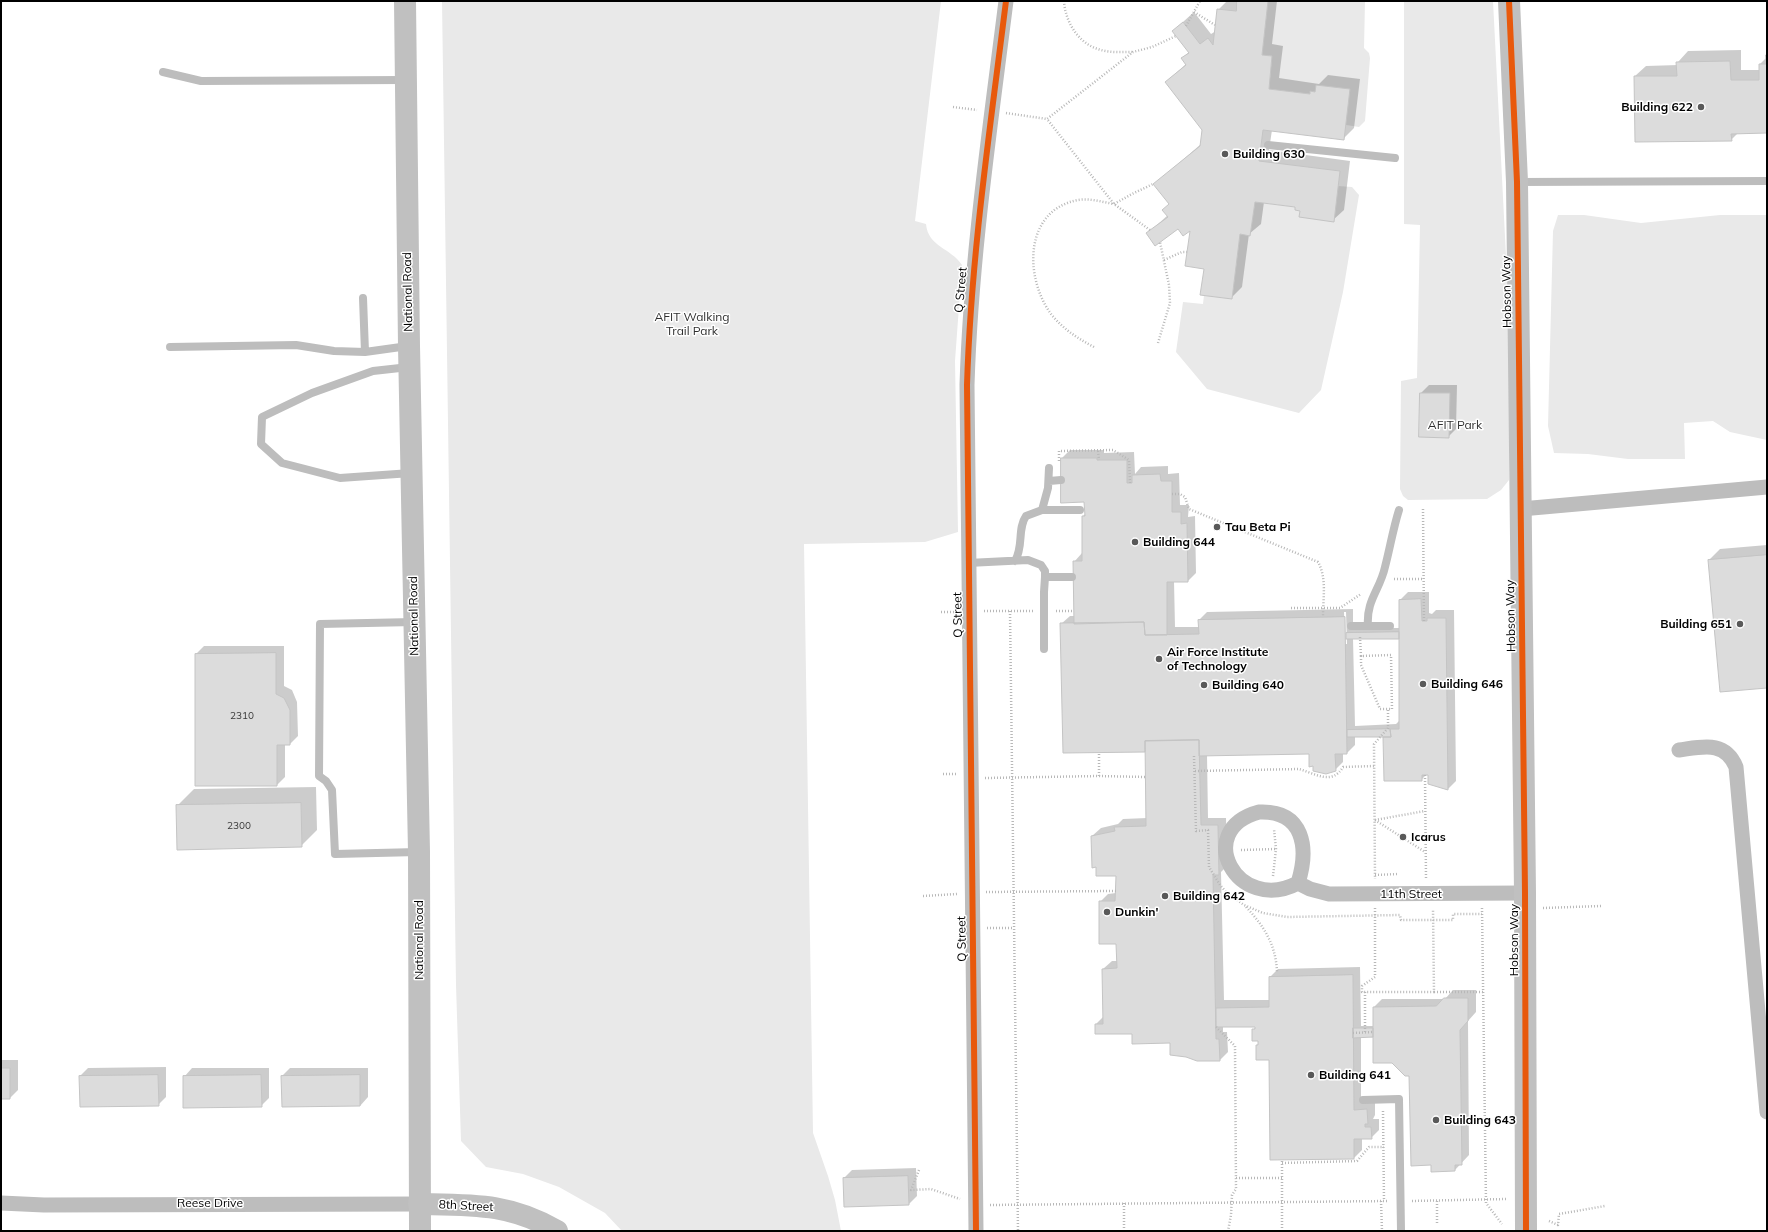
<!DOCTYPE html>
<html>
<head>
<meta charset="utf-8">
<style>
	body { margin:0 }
	#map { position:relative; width:1768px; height:1232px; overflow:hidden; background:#fff; font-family:Mulish,sans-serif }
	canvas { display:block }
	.frame { position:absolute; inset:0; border:2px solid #000; pointer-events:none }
</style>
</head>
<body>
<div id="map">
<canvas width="1768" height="1232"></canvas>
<div class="frame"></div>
</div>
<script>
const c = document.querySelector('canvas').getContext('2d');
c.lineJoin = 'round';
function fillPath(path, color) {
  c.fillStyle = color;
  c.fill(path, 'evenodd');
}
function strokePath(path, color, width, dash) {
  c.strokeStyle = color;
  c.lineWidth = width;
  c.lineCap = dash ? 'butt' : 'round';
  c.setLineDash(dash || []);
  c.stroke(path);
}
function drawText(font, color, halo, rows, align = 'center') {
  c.font = font + ' Mulish,sans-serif';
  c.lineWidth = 3;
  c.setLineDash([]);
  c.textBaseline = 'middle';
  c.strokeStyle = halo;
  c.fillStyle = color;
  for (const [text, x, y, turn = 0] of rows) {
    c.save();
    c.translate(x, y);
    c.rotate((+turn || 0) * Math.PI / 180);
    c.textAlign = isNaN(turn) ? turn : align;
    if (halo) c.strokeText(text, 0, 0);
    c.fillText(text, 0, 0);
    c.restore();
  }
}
fillPath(new Path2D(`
	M 442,1 L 941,1 L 915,221 L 926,224 C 928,247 951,248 962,265 L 955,361 L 958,532 L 925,542 L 804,544 L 813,1133 L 828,1176 L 835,1200 L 841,1231 L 622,1231 L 605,1213 L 559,1187 L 523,1174 L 486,1167 L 461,1141 L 456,985 Z
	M 1268,1 L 1365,1 L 1364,48 L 1369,53 L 1370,58 L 1365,121 L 1359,127 L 1346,125 L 1315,92 L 1310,91 L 1310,94 L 1269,89 L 1272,56 L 1262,55 Z
	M 1404,1 L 1493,1 L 1510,335 L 1509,480 L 1501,490 L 1487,499 L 1408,500 L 1403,496 L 1400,489 L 1401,381 L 1417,378 L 1420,225 L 1404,224 Z
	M 1338,186 L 1352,187 L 1359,195 L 1343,292 L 1321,390 L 1299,413 L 1207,389 L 1176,352 L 1183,302 L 1203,304 L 1204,295 L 1232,298 L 1240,234 L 1250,235 L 1255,202 L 1295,207 L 1300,211 L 1299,217 Z
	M 1558,215 L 1584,215 L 1641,223 L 1720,215 L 1767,215 L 1767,440 L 1730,432 L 1713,421 L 1684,423 L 1685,459 L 1628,459 L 1588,454 L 1554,453 L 1548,426 L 1553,231 Z`), '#e9e9e9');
fillPath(new Path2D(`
	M 1227,1 L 1277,1 L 1272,44 L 1283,46 L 1279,78 L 1319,84 L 1328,75 L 1360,79 L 1354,128 L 1343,139 L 1272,130 L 1269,150 L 1350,161 L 1344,210 L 1333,220 L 1301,210 L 1296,206 L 1264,202 L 1261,224 L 1249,234 L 1242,287 L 1231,298 L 1205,269 L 1191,229 L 1178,228 L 1148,233 L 1168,215 L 1170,204 L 1155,184 L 1201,144 L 1203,129 L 1166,82 L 1186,64 L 1182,58 L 1189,52 L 1173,31 L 1194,12 L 1211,34 L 1216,31 L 1218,10 Z
	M 1741,50 L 1741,70 L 1760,70 L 1760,64 L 1767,57 L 1767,55 L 1767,132 L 1739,132 L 1731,140 L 1635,76 L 1646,66 L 1678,65 L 1678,62 L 1688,51 Z
	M 1429,385 L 1457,385 L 1456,429 L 1448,437 L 1420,436 L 1421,393 Z
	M 1070,450 L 1104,450 L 1104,453 L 1134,452 L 1135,474 L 1141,467 L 1168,466 L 1168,474 L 1179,473 L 1180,505 L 1189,505 L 1188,517 L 1195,516 L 1196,573 L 1188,581 L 1174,581 L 1175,627 L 1199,627 L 1199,620 L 1207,612 L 1353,609 L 1353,628 L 1400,628 L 1400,600 L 1408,592 L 1429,592 L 1429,613 L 1432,614 L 1436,610 L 1454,610 L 1456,781 L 1448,789 L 1429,772 L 1421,780 L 1384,736 L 1355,736 L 1355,745 L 1347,753 L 1343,753 L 1343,762 L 1335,770 L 1310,753 L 1207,755 L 1208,818 L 1226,818 L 1227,866 L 1221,872 L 1224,1000 L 1270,1000 L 1270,977 L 1278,969 L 1360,967 L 1361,1026 L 1374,1026 L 1374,1007 L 1382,999 L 1445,999 L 1453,990 L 1476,990 L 1476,1012 L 1468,1021 L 1469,1155 L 1455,1170 L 1432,1164 L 1410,1075 L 1374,1036 L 1361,1036 L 1361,1102 L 1375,1101 L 1375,1115 L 1373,1119 L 1379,1119 L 1379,1130 L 1371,1138 L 1362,1138 L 1362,1150 L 1354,1158 L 1271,1159 L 1270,1059 L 1257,1045 L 1259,1043 L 1253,1030 L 1257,1026 L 1223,1026 L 1223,1032 L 1227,1032 L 1228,1052 L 1220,1060 L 1170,1042 L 1096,1024 L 1104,1016 L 1103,969 L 1112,961 L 1118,961 L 1117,943 L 1100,902 L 1108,894 L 1116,893 L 1117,875 L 1097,866 L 1092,836 L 1101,828 L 1118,824 L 1123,819 L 1147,818 L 1146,751 L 1064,752 L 1061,624 L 1070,616 L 1075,616 L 1074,562 L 1082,553 L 1083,516 L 1086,513 L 1085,501 L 1062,458 ZM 1344,612 L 1346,612 L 1347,644 L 1345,644 ZM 1353,638 L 1400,638 L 1399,721 L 1396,724 L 1355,726 Z
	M 1767,545 L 1767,687 L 1709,560 L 1720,549 Z
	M 204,646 L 284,646 L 284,686 L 292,690 L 297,702 L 298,736 L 290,744 L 285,744 L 285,777 L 277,785 L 196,654 Z
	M 316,787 L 317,830 L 301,846 L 178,805 L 194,789 Z
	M 1,1060 L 18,1060 L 18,1090 L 10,1098 L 1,1098 Z
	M 166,1067 L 166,1097 L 158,1105 L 80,1076 L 88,1068 Z
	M 192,1068 L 269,1068 L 269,1098 L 261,1106 L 184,1077 Z
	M 290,1068 L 368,1068 L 368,1097 L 360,1106 L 282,1076 Z
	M 916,1168 L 917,1196 L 909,1204 L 844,1178 L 852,1170 Z`), '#0003');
const building = new Path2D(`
	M 1237,1 L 1268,1 L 1262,55 L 1272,56 L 1269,89 L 1310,94 L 1310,91 L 1315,92 L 1316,85 L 1350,89 L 1344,140 L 1263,130 L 1259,161 L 1340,171 L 1334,222 L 1299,217 L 1300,211 L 1295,210 L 1295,207 L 1255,202 L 1250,236 L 1240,234 L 1232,299 L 1200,295 L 1204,269 L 1185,266 L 1190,231 L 1183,236 L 1178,229 L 1155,246 L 1146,233 L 1168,217 L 1162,210 L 1169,204 L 1153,184 L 1200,146 L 1202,130 L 1165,82 L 1186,65 L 1181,58 L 1189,53 L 1172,31 L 1183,22 L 1200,44 L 1208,38 L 1213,45 L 1217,9 L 1236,11 Z
	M 1766,55 L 1767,55 L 1767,133 L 1731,134 L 1732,141 L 1635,142 L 1634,76 L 1677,76 L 1676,62 L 1730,61 L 1731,80 L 1759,80 L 1759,64 L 1766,64 Z
	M 1420,393 L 1450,393 L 1449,438 L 1419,437 Z
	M 1061,458 L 1097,458 L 1097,460 L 1127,460 L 1127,483 L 1132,483 L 1132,475 L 1160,474 L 1161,481 L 1172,481 L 1172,512 L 1181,512 L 1181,524 L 1187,523 L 1188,582 L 1167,582 L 1167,635 L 1145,635 L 1144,622 L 1074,624 L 1073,561 L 1082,561 L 1082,516 L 1085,516 L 1084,502 L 1061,503 Z
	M 1767,555 L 1767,688 L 1720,692 L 1708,560 Z
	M 1421,599 L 1422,621 L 1427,621 L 1427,618 L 1446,618 L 1448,790 L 1428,784 L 1428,775 L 1422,775 L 1422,781 L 1384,781 L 1383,737 L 1391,737 L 1390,729 L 1399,729 L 1399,600 Z
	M 1345,617 L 1347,754 L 1335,754 L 1336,771 L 1326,774 L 1313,771 L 1313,766 L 1309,767 L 1309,754 L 1199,756 L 1199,740 L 1145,741 L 1145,752 L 1063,753 L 1060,623 L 1144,622 L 1145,635 L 1199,634 L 1198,620 Z
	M 1399,632 L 1399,639 L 1346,639 L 1346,633 Z
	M 276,653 L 276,694 L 284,698 L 290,710 L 290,745 L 277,745 L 277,786 L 195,786 L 195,654 Z
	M 1390,729 L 1391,737 L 1347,737 L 1347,730 Z
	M 1199,740 L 1201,825 L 1218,825 L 1219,875 L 1213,875 L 1216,1039 L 1219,1039 L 1220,1061 L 1197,1061 L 1186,1057 L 1170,1055 L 1170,1043 L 1132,1044 L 1132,1034 L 1095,1034 L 1095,1024 L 1103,1024 L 1102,969 L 1117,968 L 1116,944 L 1099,944 L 1099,901 L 1115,901 L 1116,876 L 1096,876 L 1096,867 L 1092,868 L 1091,836 L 1115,831 L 1114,827 L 1146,826 L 1145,741 Z
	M 301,803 L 302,847 L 177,850 L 176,805 Z
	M 1353,975 L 1354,1110 L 1367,1109 L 1368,1124 L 1365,1124 L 1365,1127 L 1371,1127 L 1372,1139 L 1354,1139 L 1354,1159 L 1270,1160 L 1269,1060 L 1256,1060 L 1256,1045 L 1258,1045 L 1258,1041 L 1252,1041 L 1252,1029 L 1255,1029 L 1255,1027 L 1216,1027 L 1216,1008 L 1269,1007 L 1269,977 Z
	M 1444,998 L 1468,998 L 1468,1021 L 1460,1030 L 1462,1165 L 1455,1165 L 1455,1171 L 1431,1172 L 1431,1165 L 1411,1166 L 1409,1076 L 1405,1076 L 1392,1063 L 1373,1063 L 1373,1007 L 1436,1006 Z
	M 1353,1028 L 1373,1028 L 1373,1037 L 1353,1038 Z
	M 1,1068 L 10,1068 L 10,1099 L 1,1099 Z
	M 158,1075 L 159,1106 L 80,1107 L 79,1076 Z
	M 261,1075 L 262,1107 L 183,1108 L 183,1076 Z
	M 360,1075 L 360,1106 L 282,1107 L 281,1076 Z
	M 908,1176 L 909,1205 L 844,1207 L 843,1178 Z`);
fillPath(building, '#dcdcdc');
strokePath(building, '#c4c4c4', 1);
strokePath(new Path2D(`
	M 1064,1 C 1065,21 1078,43 1098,49 C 1109,53 1121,52 1132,52
	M 1194,12 L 1215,25
	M 1186,26 L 1200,1
	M 953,107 L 977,110
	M 1006,113 L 1047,119
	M 1150,230 L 1114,204 L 1047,119 L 1133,52 L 1152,47 L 1176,36
	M 1164,260 L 1182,252 L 1187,252
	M 1158,343 L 1170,303 L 1169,285 L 1160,242
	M 1094,347 C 1077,338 1063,329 1051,314 C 1024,277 1024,210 1078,200 C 1090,198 1102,202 1114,204 L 1132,194 L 1153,184
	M 1098,451 L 1099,460
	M 1059,461 L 1059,451 L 1113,450 L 1129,460 L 1130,483
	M 1172,494 L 1180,494 L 1185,497 L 1189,509 L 1318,562 C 1327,578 1323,598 1323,616
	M 1423,509 L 1424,621
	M 1394,579 L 1424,579
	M 1291,608 L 1340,608 L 1361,594
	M 984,611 L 1033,611
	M 1010,611 L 1018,1231
	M 1056,611 L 1074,611
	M 941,612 L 955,612
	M 1360,637 L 1361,656 L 1391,655 L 1392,709 L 1388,709 L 1388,728 L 1374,744 L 1375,879
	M 1361,656 L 1361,665 L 1380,709 L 1388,709
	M 1194,756 L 1196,831 L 1208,830 L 1209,867 L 1220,885 L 1226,892 L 1244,905 L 1263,913 L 1287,917 L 1400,915 L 1401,920 L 1453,920 L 1453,914 L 1482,914
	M 1195,771 L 1299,769 C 1314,773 1332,786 1343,767 L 1374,766
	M 943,774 L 957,774
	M 1425,775 L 1426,878
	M 1099,776 L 1146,777
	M 985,778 L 1099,776 L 1099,752
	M 1375,820 L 1425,852
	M 1375,820 L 1425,811
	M 1241,850 L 1276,849
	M 1375,875 L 1399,874
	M 1273,876 L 1276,849 L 1274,829
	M 986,892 L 1116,891
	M 923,896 L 957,894
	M 1246,907 C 1264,926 1276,945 1277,972
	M 1375,908 L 1375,977 L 1362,986 L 1362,992 L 1434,992 L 1433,909
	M 1482,908 L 1486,1203 L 1502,1224
	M 1543,908 L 1601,906
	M 987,928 L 1014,928
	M 1365,992 L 1365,1033
	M 1434,992 L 1484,992
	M 1216,1027 L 1235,1046 L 1236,1189 L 1232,1195 L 1231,1215 L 1228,1231
	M 1353,1033 L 1373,1032
	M 1383,1111 L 1384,1201
	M 1282,1163 L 1357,1161 L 1369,1147 L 1384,1147
	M 919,1170 L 911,1190 L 931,1189 L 960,1199
	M 1236,1178 L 1282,1178
	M 1381,1201 L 1382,1231
	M 1412,1201 L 1507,1199
	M 1437,1201 L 1437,1224
	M 990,1205 L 1389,1201
	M 1549,1221 L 1558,1225 L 1559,1214 L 1605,1206
	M 1124,1231 L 1124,1203
	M 1282,1231 L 1282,1159`), '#b8b8b8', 2.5, [1, 2]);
strokePath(new Path2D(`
	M 163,72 L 201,81 L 405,80
	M 1268,145 L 1395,158
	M 1518,182 L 1767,181
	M 363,298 L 365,352
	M 170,347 L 296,345 L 334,351 L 365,352 L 408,346
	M 409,367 L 373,371 L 312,393 L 262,417 L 261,444 L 282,463 L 340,478 L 411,473
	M 1049,481 L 1061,480
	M 1042,510 L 1048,488 L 1049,468
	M 1015,561 C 1024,546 1017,529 1026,516 L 1042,510 L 1080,510
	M 968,563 L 1028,560 L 1041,565 L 1045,571 L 1045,577 L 1044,592 L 1044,649
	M 1045,577 L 1072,577
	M 414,622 L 320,624 L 319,776 L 326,781 L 332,790 L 335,854 L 418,852
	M 1351,626 L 1390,626
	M 1368,626 C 1366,600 1380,590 1385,567 C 1390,548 1393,529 1399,510
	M 1363,1100 L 1399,1099 L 1401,1231`), '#bdbdbd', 8);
strokePath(new Path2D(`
	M 1521,509 L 1767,487
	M 1679,750 C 1702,747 1725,740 1736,767 L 1767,1112
	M 1259,812 C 1304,810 1309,848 1298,883 C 1237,915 1192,830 1259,812 Z
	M 1298,883 L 1310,889 L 1329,894 L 1525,893
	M 1,1203 L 44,1205 L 419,1204
	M 976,1231 L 967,385 C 971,256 990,129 1006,1`), '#bdbdbd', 15);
strokePath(new Path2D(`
	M 405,1 L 409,346 L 419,852 L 420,1231
	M 1509,1 L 1517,182 L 1525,893 L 1526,1231
	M 419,1204 C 472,1205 510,1203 557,1231`), '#c0c0c0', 22);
strokePath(new Path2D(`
	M 1509,1 L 1517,182 L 1525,893 L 1526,1231
	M 976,1231 L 967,385 C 971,256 990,129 1006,1`), '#e8590c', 6);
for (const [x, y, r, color] of [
	[1701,107,4,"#595959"],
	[1225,154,4,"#595959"],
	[1217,527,4,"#595959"],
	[1135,542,4,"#595959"],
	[1740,624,4,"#595959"],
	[1159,659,4,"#595959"],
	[1423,684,4,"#595959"],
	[1204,685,4,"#595959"],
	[1403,837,4,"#595959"],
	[1165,896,4,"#595959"],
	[1107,912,4,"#595959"],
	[1311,1075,4,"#595959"],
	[1436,1120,4,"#595959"]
]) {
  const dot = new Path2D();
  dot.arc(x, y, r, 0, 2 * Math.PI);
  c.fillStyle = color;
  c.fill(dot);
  strokePath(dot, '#fff', 1.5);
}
drawText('10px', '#373737', null, [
	["2310",242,716],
	["2300",239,826]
]);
drawText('bold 12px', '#000', '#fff', [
	["Building 622",1693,107,"right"],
	["Building 630",1233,154],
	["Tau Beta Pi",1225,527],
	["Building 644",1143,542],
	["Building 651",1732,624,"right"],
	["Air Force Institute",1167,652],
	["of Technology",1167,666],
	["Building 646",1431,684],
	["Building 640",1212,685],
	["Icarus",1411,837],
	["Building 642",1173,896],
	["Dunkin'",1115,912],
	["Building 641",1319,1075],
	["Building 643",1444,1120]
], 'left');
drawText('12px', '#000', '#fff', [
	["Q Street",961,290,-85],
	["National Road",408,292,-91],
	["Hobson Way",1507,292,-91],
	["Q Street",958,615,-91],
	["National Road",414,616,-91],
	["Hobson Way",1511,616,-91],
	["11th Street",1411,894],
	["Q Street",962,939,-91],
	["National Road",419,940,-90],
	["Hobson Way",1514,940,-90],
	["Reese Drive",210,1203],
	["8th Street",466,1206,3]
]);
drawText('12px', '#2e2e2e', '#fff', [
	["AFIT Walking",692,317],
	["Trail Park",692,331],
	["AFIT Park",1455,425]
]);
</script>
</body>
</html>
